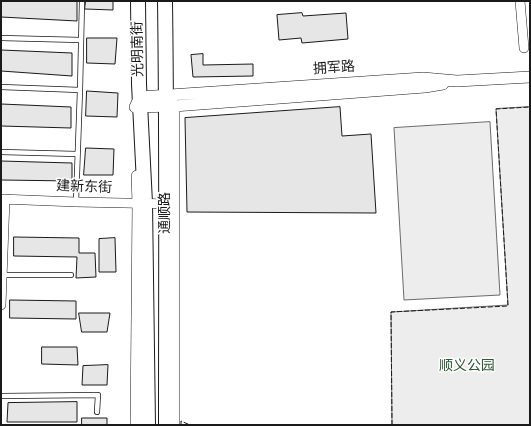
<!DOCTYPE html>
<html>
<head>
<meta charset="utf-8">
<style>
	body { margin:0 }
	#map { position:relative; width:531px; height:426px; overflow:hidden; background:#fff; font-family:"Source Sans 3",sans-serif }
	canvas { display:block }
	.frame { position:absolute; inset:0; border:2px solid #1a1a1a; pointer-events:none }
</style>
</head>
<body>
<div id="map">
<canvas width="531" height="426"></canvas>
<div class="frame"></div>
</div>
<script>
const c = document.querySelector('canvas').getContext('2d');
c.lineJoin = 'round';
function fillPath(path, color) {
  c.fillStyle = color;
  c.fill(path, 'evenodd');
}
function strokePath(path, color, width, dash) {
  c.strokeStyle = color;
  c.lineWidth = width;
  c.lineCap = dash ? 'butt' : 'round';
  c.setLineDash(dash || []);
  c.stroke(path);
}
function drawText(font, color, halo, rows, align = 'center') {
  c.font = font + ' "Source Sans 3","Noto Sans SC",sans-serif';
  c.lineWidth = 3;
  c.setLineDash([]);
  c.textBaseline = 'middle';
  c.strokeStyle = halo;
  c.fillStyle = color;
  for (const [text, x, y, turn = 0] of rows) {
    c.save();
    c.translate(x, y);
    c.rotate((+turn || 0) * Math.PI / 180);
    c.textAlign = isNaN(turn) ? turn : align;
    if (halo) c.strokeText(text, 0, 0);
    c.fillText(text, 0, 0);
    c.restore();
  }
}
const green = new Path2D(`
	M 530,107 L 530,425 L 392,425 L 391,312 L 508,305 L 496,109 Z
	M 490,122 L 500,295 L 404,300 L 394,128 Z`);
fillPath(green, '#ededed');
strokePath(green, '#6a6a6a', 1);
const building = new Path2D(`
	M 1,1 L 77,1 L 77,21 L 1,17 Z
	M 86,1 L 113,1 L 113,10 L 85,9 Z
	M 302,13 L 303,16 L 346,13 L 348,39 L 302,43 L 301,38 L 279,40 L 277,15 Z
	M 87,38 L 117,38 L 115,64 L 87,63 Z
	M 1,50 L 72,53 L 72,76 L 1,71 Z
	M 203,54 L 203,65 L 253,64 L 253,76 L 193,77 L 191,55 Z
	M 87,91 L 118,93 L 117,117 L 86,116 Z
	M 1,104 L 71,107 L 71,128 L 1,126 Z
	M 340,107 L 342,136 L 371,134 L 376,213 L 187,212 L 185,118 Z
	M 86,148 L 114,149 L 113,175 L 84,175 Z
	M 1,161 L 72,163 L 72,181 L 1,180 Z
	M 14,237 L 79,238 L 79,253 L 95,253 L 96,277 L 76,278 L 77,257 L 14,256 Z
	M 115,238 L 116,272 L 99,272 L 99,239 Z
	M 10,300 L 76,301 L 76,319 L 10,318 Z
	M 79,313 L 110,313 L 107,332 L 82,332 Z
	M 42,347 L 77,347 L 78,365 L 42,364 Z
	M 108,365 L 107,385 L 82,385 L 83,366 Z
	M 77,402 L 77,422 L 7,422 L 8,403 Z
	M 82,418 L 107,418 L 107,425 L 82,425 Z`);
fillPath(building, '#e6e6e6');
strokePath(building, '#1a1a1a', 1);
const service = new Path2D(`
	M 1,38 L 81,40
	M 1,87 L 80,90
	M 1,152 L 77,154
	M 76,202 L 80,90 L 82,1
	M 2,275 L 71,275
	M 1,396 L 98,395 L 97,412`);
const minor = new Path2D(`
	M 520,1 L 524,48
	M 1,199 L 76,202 L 172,204
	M 1,305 L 5,199`);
const tertiary = new Path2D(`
	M 167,96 L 174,106 L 174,425
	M 136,105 L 140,97 L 423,78 L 457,81 L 530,77
	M 135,107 L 174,106 L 425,87 L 443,84
	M 136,425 L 138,203 L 137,176`);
const primary = new Path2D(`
	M 138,1 L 139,84 L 145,203 L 148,425
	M 165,1 C 167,142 166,284 166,425`);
strokePath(service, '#1a1a1a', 6);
strokePath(minor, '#1a1a1a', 10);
strokePath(tertiary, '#1a1a1a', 12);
strokePath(primary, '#1a1a1a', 16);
strokePath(service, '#fff', 4.5);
strokePath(minor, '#fff', 9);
strokePath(tertiary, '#fff', 11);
strokePath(primary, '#fff', 14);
strokePath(new Path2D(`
	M 181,425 L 181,421 L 190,425
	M 392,425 L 391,312 L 508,306 L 496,109 L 530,107`), '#1a1a1a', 1, [5, 2]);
drawText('14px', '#1a1a1a', '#fff', [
	["光明南街",139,49,-91],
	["拥军路",334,69,-4],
	["建新东街",84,188,2],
	["通顺路",166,213,-90]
]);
drawText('14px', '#2b5a34', '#fff', [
	["顺义公园",467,367]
]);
</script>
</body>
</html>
